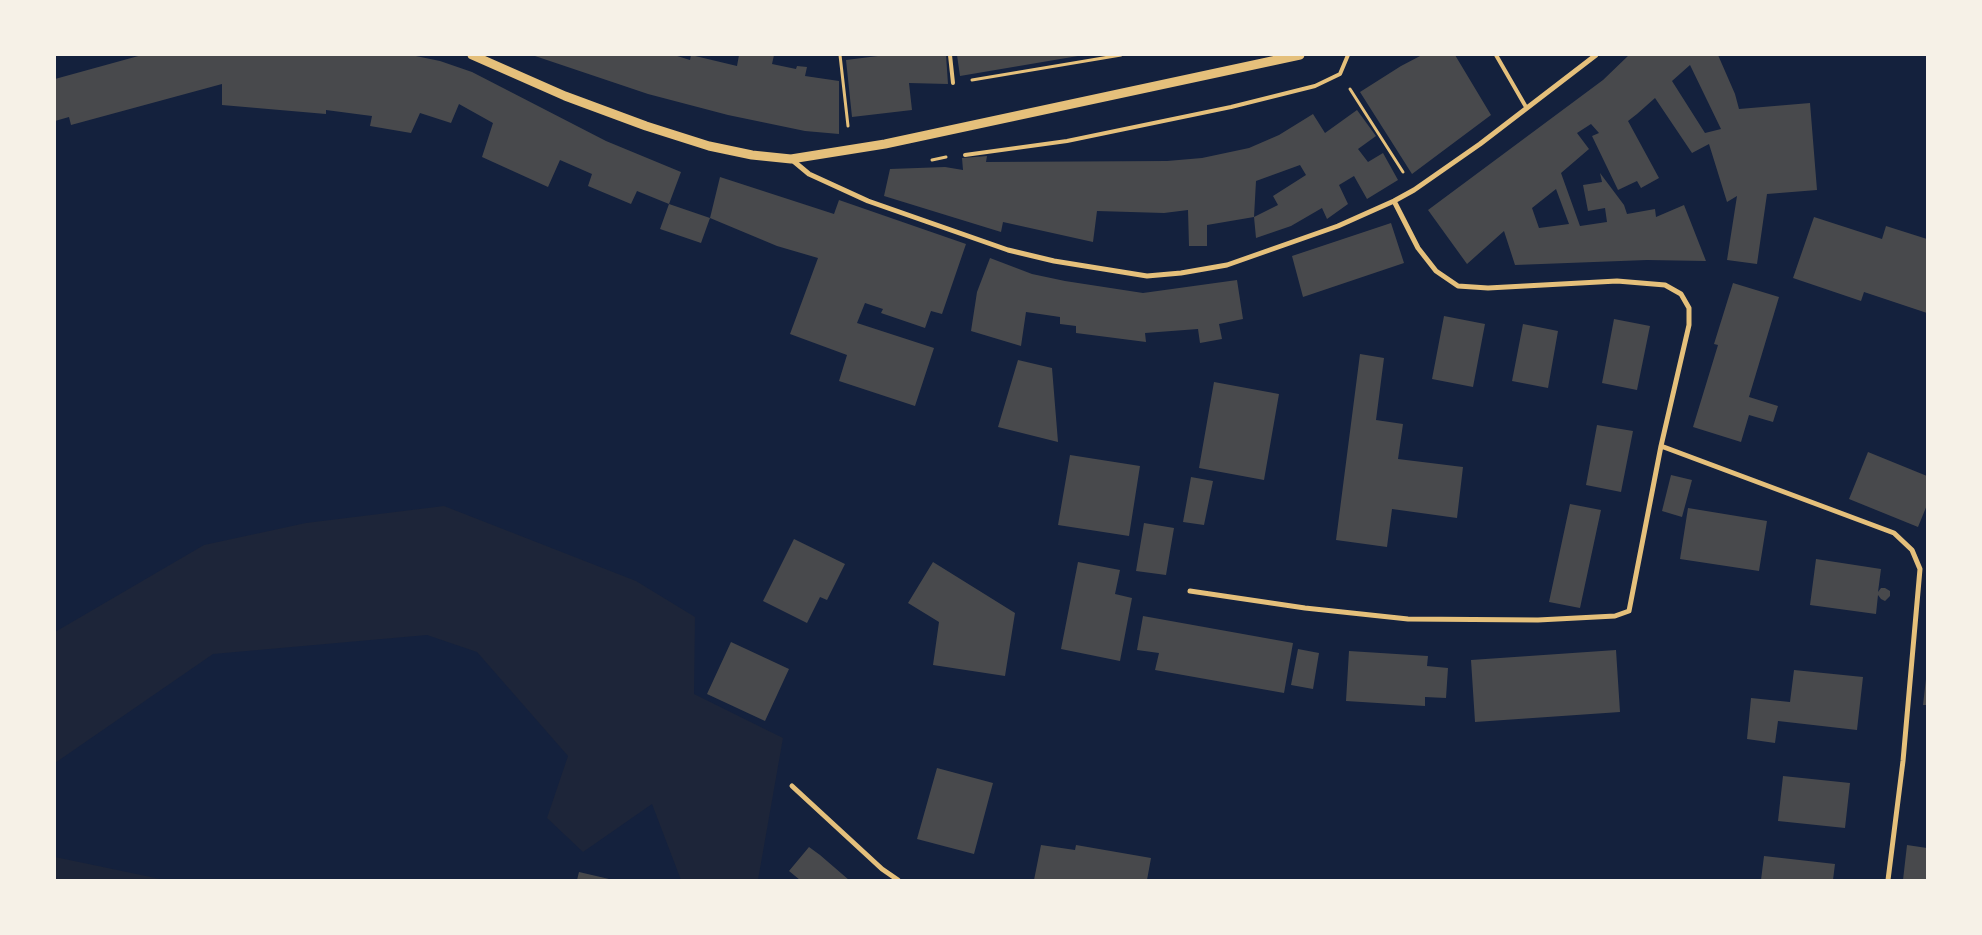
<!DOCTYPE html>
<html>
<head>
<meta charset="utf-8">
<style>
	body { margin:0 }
	#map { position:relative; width:1982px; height:935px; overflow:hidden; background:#14213d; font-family:Ubuntu,sans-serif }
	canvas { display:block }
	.frame { position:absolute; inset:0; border:56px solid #f6f1e7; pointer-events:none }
</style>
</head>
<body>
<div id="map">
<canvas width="1982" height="935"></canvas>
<div class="frame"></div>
</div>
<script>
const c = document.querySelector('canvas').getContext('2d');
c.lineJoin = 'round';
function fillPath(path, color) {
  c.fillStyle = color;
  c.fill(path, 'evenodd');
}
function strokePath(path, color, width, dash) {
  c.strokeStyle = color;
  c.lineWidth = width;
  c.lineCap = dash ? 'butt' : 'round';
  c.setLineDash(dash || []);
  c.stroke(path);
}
fillPath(new Path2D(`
	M 444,506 L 636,581 L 695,617 L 694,694 L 783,738 L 758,880 L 681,880 L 652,804 L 583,852 L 547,818 L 568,756 L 477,652 L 427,635 L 213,654 L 55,763 L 55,632 L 204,545 L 306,523 Z
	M 55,857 L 165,880 L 55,880 Z`), '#1d2539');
fillPath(new Path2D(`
	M 142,55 L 411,55 L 440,61 L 472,72 L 606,141 L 681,172 L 669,204 L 637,191 L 631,204 L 588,186 L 592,174 L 560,160 L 548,187 L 482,157 L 493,123 L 459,104 L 451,123 L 420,113 L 411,133 L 370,126 L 372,116 L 364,115 L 326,110 L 326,114 L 222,105 L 222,84 L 71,125 L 69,117 L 55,121 L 55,79 Z
	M 532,55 L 674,55 L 690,60 L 691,55 L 737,66 L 739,55 L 774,55 L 772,64 L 796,69 L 797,66 L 807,67 L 805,76 L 839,81 L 839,134 L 805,131 L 728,115 L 648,94 Z
	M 886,55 L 946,55 L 948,84 L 909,83 L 912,110 L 852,117 L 846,60 Z
	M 957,55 L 1078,55 L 1078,56 L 960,76 Z
	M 1422,55 L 1455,55 L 1491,115 L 1412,174 L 1360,92 L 1401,66 Z
	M 1629,55 L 1718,55 L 1735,94 L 1739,109 L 1810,103 L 1817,190 L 1767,194 L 1757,264 L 1727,260 L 1737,196 L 1727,202 L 1709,144 L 1692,153 L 1655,98 L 1637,114 L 1628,121 L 1659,178 L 1641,188 L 1637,181 L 1618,190 L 1592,136 L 1599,133 L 1591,124 L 1577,133 L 1589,149 L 1561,173 L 1580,226 L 1607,222 L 1605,208 L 1588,211 L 1583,185 L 1602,182 L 1600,173 L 1624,205 L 1627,214 L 1655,209 L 1656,217 L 1684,205 L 1706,261 L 1647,260 L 1515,265 L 1504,231 L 1467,264 L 1428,210 L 1603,80 ZM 1690,65 L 1721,129 L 1705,133 L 1672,81 ZM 1556,189 L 1569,224 L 1539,228 L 1532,208 Z
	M 1357,110 L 1376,136 L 1358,149 L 1368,162 L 1383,153 L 1398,180 L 1367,199 L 1354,176 L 1339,185 L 1348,204 L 1327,219 L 1322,208 L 1291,226 L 1256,238 L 1254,217 L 1278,205 L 1273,196 L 1306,175 L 1300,165 L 1256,181 L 1254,217 L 1207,225 L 1207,246 L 1189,246 L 1188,210 L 1164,213 L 1097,211 L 1093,242 L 1003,222 L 1001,232 L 884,196 L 890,169 L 945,167 L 963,170 L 962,158 L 987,156 L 986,162 L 1167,161 L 1202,158 L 1249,148 L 1279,135 L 1313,114 L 1325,133 Z
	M 720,177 L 834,214 L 839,200 L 966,244 L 942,314 L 931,311 L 925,328 L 881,313 L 883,309 L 865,303 L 857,323 L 934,348 L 915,406 L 839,381 L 847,355 L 790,334 L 818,258 L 777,246 L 710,218 L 701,243 L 660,229 L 669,204 L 710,218 Z
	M 1814,217 L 1882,239 L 1886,226 L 1927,239 L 1927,313 L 1864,292 L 1861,301 L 1793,278 Z
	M 1391,223 L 1404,263 L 1303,297 L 1292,256 Z
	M 990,258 L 1032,274 L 1065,281 L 1143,293 L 1237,280 L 1243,319 L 1219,324 L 1222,339 L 1200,343 L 1198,329 L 1145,333 L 1146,342 L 1076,333 L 1076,326 L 1060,324 L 1060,317 L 1026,312 L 1021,346 L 971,331 L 977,292 Z
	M 1733,283 L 1779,297 L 1749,397 L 1778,406 L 1773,422 L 1749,415 L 1741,442 L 1693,427 L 1718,345 L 1714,344 Z
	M 1444,316 L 1485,324 L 1473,387 L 1432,379 Z
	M 1614,319 L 1650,326 L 1637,390 L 1602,383 Z
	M 1523,324 L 1558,331 L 1548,388 L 1512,381 Z
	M 1360,354 L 1384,358 L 1376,420 L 1403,424 L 1398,459 L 1463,467 L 1457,518 L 1392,509 L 1387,547 L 1336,540 Z
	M 1018,360 L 1052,368 L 1058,442 L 998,427 Z
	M 1214,382 L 1279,394 L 1264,480 L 1199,468 Z
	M 1597,425 L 1633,431 L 1621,492 L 1586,485 Z
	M 1868,452 L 1927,476 L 1927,505 L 1918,527 L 1849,499 Z
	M 1070,455 L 1140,466 L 1129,536 L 1058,525 Z
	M 1671,475 L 1692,480 L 1682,517 L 1662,511 Z
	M 1191,477 L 1213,481 L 1204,525 L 1183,522 Z
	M 1570,504 L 1601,510 L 1580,608 L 1549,602 Z
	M 1688,508 L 1767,521 L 1759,571 L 1680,559 Z
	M 1144,523 L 1174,528 L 1166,575 L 1136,571 Z
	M 794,539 L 845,564 L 827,600 L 820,597 L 807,623 L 763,601 Z
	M 1816,559 L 1881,569 L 1878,592 L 1881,588 L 1885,588 L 1890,591 L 1890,596 L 1885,601 L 1881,599 L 1878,595 L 1876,614 L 1810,605 Z
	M 933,562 L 1015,613 L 1005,676 L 933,665 L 939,622 L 908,603 Z
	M 1078,562 L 1120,570 L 1115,594 L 1132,598 L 1120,661 L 1061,649 Z
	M 1143,616 L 1293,643 L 1284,693 L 1155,670 L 1159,653 L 1137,650 Z
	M 731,642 L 789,669 L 765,721 L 707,694 Z
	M 1298,649 L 1319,653 L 1313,689 L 1291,685 Z
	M 1616,650 L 1620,712 L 1475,722 L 1471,660 Z
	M 1349,651 L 1428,656 L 1427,666 L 1448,668 L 1446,698 L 1425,697 L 1425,706 L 1346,701 Z
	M 1794,670 L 1863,677 L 1857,730 L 1778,721 L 1775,743 L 1747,739 L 1751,698 L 1790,702 Z
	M 1926,679 L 1927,679 L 1927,705 L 1923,705 Z
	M 937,768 L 993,783 L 974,854 L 917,839 Z
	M 1783,776 L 1850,783 L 1845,828 L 1778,821 Z
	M 1041,845 L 1075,850 L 1076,845 L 1151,858 L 1147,880 L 1034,880 Z
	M 1907,845 L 1927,848 L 1927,880 L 1903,880 Z
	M 809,847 L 820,855 L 849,880 L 800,880 L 789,871 Z
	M 1764,856 L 1835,864 L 1833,880 L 1761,880 Z
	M 579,872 L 609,879 L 609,880 L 577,880 Z`), '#48494c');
strokePath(new Path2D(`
	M 840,55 L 848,126
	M 972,80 L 1121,55
	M 1350,89 L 1403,172
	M 932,160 L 946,157`), '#e5c07b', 3);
strokePath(new Path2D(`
	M 950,55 L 953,83
	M 1496,55 L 1526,107
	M 965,155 L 1067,141 L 1231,107 L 1315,86 L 1340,74 L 1348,55`), '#e5c07b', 4);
strokePath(new Path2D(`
	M 791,159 L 809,174 L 868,201 L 1008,250 L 1054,261 L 1147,276 L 1181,273 L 1227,265 L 1338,226 L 1394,201 L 1414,190 L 1480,144 L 1596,55
	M 1661,446 L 1894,533 L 1912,550 L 1920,569 L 1903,761 L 1888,880
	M 1190,591 L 1305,608 L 1408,619 L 1538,620 L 1615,616 L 1629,611 L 1661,446 L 1689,325 L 1689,308 L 1681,294 L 1665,285 L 1617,281 L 1488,288 L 1458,286 L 1436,271 L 1418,248 L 1394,201
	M 792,786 L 882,869 L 898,880`), '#e5c07b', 5);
strokePath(new Path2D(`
	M 472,55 L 565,96 L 646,126 L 709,146 L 752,155 L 791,159 L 885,144 L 1300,55`), '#e5c07b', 9);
</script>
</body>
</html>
